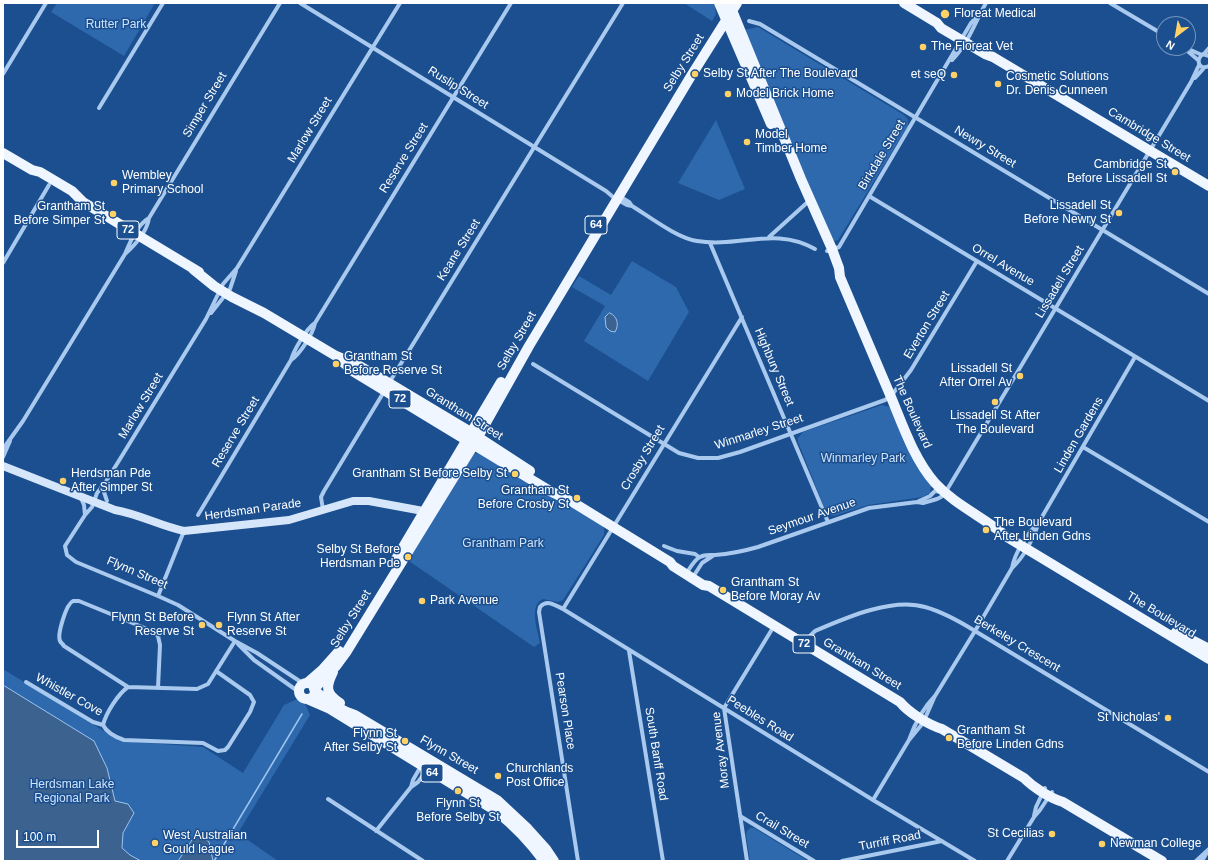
<!DOCTYPE html>
<html>
<head>
<meta charset="utf-8">
<style>
	body { margin:0 }
	#map { position:relative; width:1212px; height:864px; overflow:hidden; background:#1b4f8f; font-family:Arial,sans-serif }
	canvas { display:block }
	.frame { position:absolute; inset:0; border:4px solid #fff; pointer-events:none }
	.north { position:absolute; left:1156px; top:16px; width:40px; height:40px; box-sizing:border-box; background:#1b4f8f; border:1px solid #7695bc; border-radius:50%; rotate:211deg; font-size:11px; font-weight:700; line-height:16px; text-align:center; color:#fff }
	.north::after { content:''; display:block; margin:auto; width:14px; height:18px; background:#ffd166; clip-path:polygon(50% 0,100% 100%,50% 72%,0 100%) }
	.scale { position:absolute; left:16px; top:830px; width:83px; height:18px; box-sizing:border-box; border:2px solid #fff; border-top:0; padding-left:5px; font-size:12px; line-height:14px; white-space:nowrap; color:#fff; -webkit-text-stroke:3px #1b4f8f; paint-order:stroke }
</style>
</head>
<body>
<div id="map">
<canvas width="1212" height="864"></canvas>
<div class="frame"></div>
<div class="north">N</div>
<div class="scale">100 m</div>
</div>
<script>
const c = document.querySelector('canvas').getContext('2d');
c.lineJoin = 'round';
function fillPath(path, color) {
  c.fillStyle = color;
  c.fill(path, 'evenodd');
}
function strokePath(path, color, width, dash) {
  c.strokeStyle = color;
  c.lineWidth = width;
  c.lineCap = dash ? 'butt' : 'round';
  c.setLineDash(dash || []);
  c.stroke(path);
}
function drawText(font, color, halo, rows, align = 'center') {
  c.font = font + ' Arial,sans-serif';
  c.lineWidth = 3;
  c.setLineDash([]);
  c.textBaseline = 'middle';
  c.strokeStyle = halo;
  c.fillStyle = color;
  for (const [text, x, y, turn = 0] of rows) {
    c.save();
    c.translate(x, y);
    c.rotate((+turn || 0) * Math.PI / 180);
    c.textAlign = isNaN(turn) ? turn : align;
    if (halo) c.strokeText(text, 0, 0);
    c.fillText(text, 0, 0);
    c.restore();
  }
}
fillPath(new Path2D(`
	M 57,3 L 155,3 L 124,56 L 51,12 Z
	M 684,3 L 714,3 L 716,14 L 712,21 Z
	M 758,27 L 904,115 L 908,120 L 908,126 L 838,240 L 835,241 L 830,239 L 744,30 Z
	M 716,120 L 745,189 L 719,200 L 678,183 Z
	M 632,261 L 676,287 L 689,312 L 648,381 L 584,341 L 605,306 L 572,287 L 579,276 L 611,295 Z
	M 882,405 L 889,407 L 892,410 L 931,486 L 930,493 L 922,497 L 868,505 L 834,516 L 827,514 L 798,442 L 798,438 L 803,432 Z
	M 478,452 L 603,526 L 604,529 L 604,535 L 563,600 L 558,602 L 543,599 C 528,606 538,630 540,643 L 534,647 L 406,559 L 474,454 Z
	M 3,669 L 120,741 L 203,747 L 243,773 L 284,705 L 302,697 L 310,715 L 238,833 L 278,861 L 3,861 Z
	M 750,828 L 754,828 L 808,861 L 750,861 L 746,834 L 747,831 Z`), '#2e69ad');
const water = new Path2D(`
	M 610,313 C 618,317 619,325 615,332 L 610,331 L 606,327 L 605,317 L 608,314 Z
	M 3,685 L 94,741 L 107,768 L 115,801 L 128,804 L 134,813 L 123,833 L 122,848 L 130,855 L 141,861 L 3,861 Z
	M 199,834 L 209,842 L 213,861 L 178,861 L 192,840 Z`);
fillPath(water, '#3c6290');
strokePath(water, '#9cc4f0', 1);
strokePath(new Path2D(`
	M 214,861 L 302,714`), '#9cc4f0', 1.5);
strokePath(new Path2D(`
	M 300,3 L 606,191 L 613,197
	M 1110,3 L 1164,35
	M 749,21 L 760,24 L 1209,294
	M 1184,48 L 1198,60
	M 1186,48 L 1202,55
	M 1204,54 L 1209,48
	M 1209,56 L 1203,54 C 1195,60 1199,71 1209,66
	M 952,60 C 968,44 975,22 986,3
	M 3,74 L 46,3
	M 1195,78 L 1204,68
	M 99,108 L 163,3
	M 619,196 L 629,202 L 632,206 C 650,217 677,238 697,241 C 739,248 775,226 815,249
	M 869,196 L 1209,401
	M 618,200 L 627,205 L 632,206
	M 769,237 L 810,200
	M 710,243 L 828,522
	M 827,251 L 839,247 L 971,23 L 979,15
	M 125,254 C 135,245 147,231 149,218 L 280,3
	M 3,263 L 49,185
	M 211,313 L 230,289 L 236,271
	M 291,360 C 300,354 313,334 315,323 L 511,3
	M 533,364 L 679,453 L 698,458 L 718,458 L 740,452 L 885,400 L 891,396 L 911,370 L 977,261
	M 389,383 L 623,3
	M 1083,447 L 1209,522
	M 3,449 L 23,421 L 125,254 C 130,242 137,225 149,218
	M 3,457 L 10,441
	M 105,484 L 104,492 L 107,501
	M 81,498 L 84,505 L 85,515
	M 917,502 L 930,496 L 935,491 L 941,492
	M 323,510 L 321,497 L 324,491 L 385,390
	M 198,515 L 291,360 C 294,350 306,329 315,323
	M 664,546 L 677,551 L 695,554 L 699,557
	M 1012,568 C 1024,557 1034,538 1039,522 L 1135,357
	M 686,574 C 690,568 694,560 700,557 C 705,554 709,555 715,555 C 729,554 744,551 758,547 L 869,508 L 917,502 L 923,503 L 937,499 L 941,497 L 948,488 L 1191,82 L 1199,65
	M 693,577 L 702,563 L 714,555
	M 158,596 L 184,531
	M 563,609 L 742,317
	M 238,644 L 254,660 L 299,692
	M 806,644 L 810,636 L 815,631 C 845,618 893,597 925,607 C 943,612 959,621 975,631 L 1209,772
	M 629,651 L 663,861
	M 216,671 L 250,695 L 254,702 L 250,712 L 228,747 L 225,750 L 218,751 L 203,743 L 124,740 C 115,737 107,733 103,725 C 106,713 118,694 128,687 L 197,689 L 208,684 L 235,641
	M 26,682 L 93,722 L 103,725
	M 304,684 L 257,653 L 235,641 L 178,605 L 158,596 L 76,562 L 67,555 L 65,546 L 85,515 L 92,507 L 97,493 L 105,483 L 120,459 L 206,319 L 223,284 L 237,268 L 400,3
	M 128,687 L 64,646 C 63,644 61,643 60,641 C 57,635 66,604 73,601 C 75,601 77,601 79,601 L 152,631 L 158,636 L 160,645 L 158,688
	M 909,740 C 915,723 922,709 935,696 L 975,631 L 1012,568 C 1015,552 1027,534 1039,522
	M 411,787 L 413,780 L 421,766
	M 328,799 L 423,861
	M 873,800 L 909,740 L 923,723 L 934,698
	M 740,816 L 814,861
	M 1034,816 L 1036,807 L 1045,788
	M 376,831 L 411,787 L 418,782 L 427,770
	M 578,861 L 539,612 L 540,607 C 547,599 555,605 563,609 L 873,800 L 975,861
	M 747,861 L 724,708 L 774,626
	M 842,861 L 942,841
	M 1007,861 L 1034,817 L 1040,810 L 1052,792
	M 1196,861 L 1209,849
	M 1202,861 L 1209,849`), '#a9c9ee', 4);
strokePath(new Path2D(`
	M 3,466 L 115,510 C 139,514 160,526 184,531 L 289,520 L 353,501 L 369,501 L 423,511 L 429,513`), '#d6e6fa', 8);
strokePath(new Path2D(`
	M 719,3 L 771,124
	M 729,3 L 801,179 L 832,249 L 839,268 L 840,277 C 857,317 874,357 891,397 C 903,426 914,459 935,483 C 956,506 984,517 1007,537 L 1209,659
	M 904,3 L 937,23 L 941,28 L 985,54 L 993,57 L 1209,186
	M 3,153 L 32,170 L 40,172 L 72,191 L 83,202 L 199,272
	M 193,269 L 214,286 L 232,297 L 264,313 L 336,356 L 358,365 L 389,383 L 464,428 L 530,471
	M 336,356 L 354,372 L 550,491 L 574,503 L 670,562 L 673,566 L 703,585 L 709,586 L 900,702 C 909,713 929,725 942,729 L 1024,778 C 1034,788 1050,798 1063,802 L 1162,861
	M 396,559 L 501,382
	M 1176,632 L 1209,649
	M 333,672 C 326,686 325,694 340,703
	M 307,683 L 322,670 L 339,651
	M299 691a8 8 0 1 1 16 0a8 8 0 1 1-16 0Z
	M 314,689 L 336,666 L 347,651 L 470,451 L 529,346 L 691,76 L 737,3
	M 315,691 C 328,701 339,710 355,715 L 497,800 L 528,829 L 546,849 L 554,861
	M 307,699 L 330,709 L 496,811 C 515,826 530,842 544,861`), '#f0f6ff', 10);
for (const [x, y, r, color] of [
	[945,14,5,"#ffd166"],
	[923,47,4,"#ffd166"],
	[695,74,4,"#ffd166"],
	[954,75,4,"#ffd166"],
	[998,84,4,"#ffd166"],
	[728,94,4,"#ffd166"],
	[747,142,4,"#ffd166"],
	[1175,172,4,"#ffd166"],
	[114,183,4,"#ffd166"],
	[1119,213,4,"#ffd166"],
	[113,214,4,"#ffd166"],
	[336,364,4,"#ffd166"],
	[1020,376,4,"#ffd166"],
	[995,402,4,"#ffd166"],
	[515,474,4,"#ffd166"],
	[63,481,4,"#ffd166"],
	[577,498,4,"#ffd166"],
	[986,530,4,"#ffd166"],
	[408,557,4,"#ffd166"],
	[723,590,4,"#ffd166"],
	[422,601,4,"#ffd166"],
	[202,625,4,"#ffd166"],
	[219,625,4,"#ffd166"],
	[1168,718,4,"#ffd166"],
	[949,738,4,"#ffd166"],
	[405,741,4,"#ffd166"],
	[498,776,4,"#ffd166"],
	[458,791,4,"#ffd166"],
	[1052,834,4,"#ffd166"],
	[155,843,4,"#ffd166"],
	[1102,844,4,"#ffd166"]
]) {
  const dot = new Path2D();
  dot.arc(x, y, r, 0, 2 * Math.PI);
  c.fillStyle = color;
  c.fill(dot);
  strokePath(dot, '#1b4f8f', 1.5);
}
for (const [x, y, w] of [
	[596,225,22],
	[128,230,22],
	[400,399,22],
	[804,644,22],
	[432,773,22]
]) {
  const box = new Path2D();
  box.roundRect(x - w / 2, y - 9, w, 18, 3);
  c.fillStyle = '#1b4f8f';
  c.fill(box);
  strokePath(box, '#fff', 1);
}
drawText('bold 11px', '#fff', null, [
	["64",596,225],
	["72",128,230],
	["72",400,399],
	["72",804,644],
	["64",432,773]
]);
drawText('12px', '#fff', '#1b4f8f', [
	["Floreat Medical",954,14],
	["The Floreat Vet",931,47],
	["Selby St After The Boulevard",703,74],
	["et seQ",946,75,"right"],
	["Cosmetic Solutions",1006,77],
	["Dr. Denis Cunneen",1006,91],
	["Model Brick Home",736,94],
	["Model",755,135],
	["Timber Home",755,149],
	["Cambridge St",1167,165,"right"],
	["Before Lissadell St",1167,179,"right"],
	["Wembley",122,176],
	["Primary School",122,190],
	["Lissadell St",1111,206,"right"],
	["Before Newry St",1111,220,"right"],
	["Grantham St",105,207,"right"],
	["Before Simper St",105,221,"right"],
	["Grantham St",344,357],
	["Before Reserve St",344,371],
	["Lissadell St",1012,369,"right"],
	["After Orrel Av",1012,383,"right"],
	["Lissadell St After",995,416,"center"],
	["The Boulevard",995,430,"center"],
	["Herdsman Pde",71,474],
	["After Simper St",71,488],
	["Grantham St Before Selby St",507,474,"right"],
	["Grantham St",569,491,"right"],
	["Before Crosby St",569,505,"right"],
	["The Boulevard",994,523],
	["After Linden Gdns",994,537],
	["Selby St Before",400,550,"right"],
	["Herdsman Pde",400,564,"right"],
	["Grantham St",731,583],
	["Before Moray Av",731,597],
	["Park Avenue",430,601],
	["Flynn St Before",194,618,"right"],
	["Reserve St",194,632,"right"],
	["Flynn St After",227,618],
	["Reserve St",227,632],
	["St Nicholas'",1160,718,"right"],
	["Grantham St",957,731],
	["Before Linden Gdns",957,745],
	["Flynn St",397,734,"right"],
	["After Selby St",397,748,"right"],
	["Churchlands",506,769],
	["Post Office",506,783],
	["Flynn St",458,804,"center"],
	["Before Selby St",458,818,"center"],
	["St Cecilias",1044,834,"right"],
	["West Australian",163,836],
	["Gould league",163,850],
	["Newman College",1110,844]
], 'left');
drawText('12px', '#cfe3fa', '#1b4f8f', [
	["Rutter Park",116,25],
	["Winmarley Park",863,459],
	["Grantham Park",503,544],
	["Herdsman Lake",72,785],
	["Regional Park",72,799]
]);
drawText('12px', '#fff', '#1b4f8f', [
	["Selby Street",684,63,-58],
	["Ruslip Street",458,88,32],
	["Simper Street",205,105,-59],
	["Marlow Street",310,130,-59],
	["Cambridge Street",1149,135,31],
	["Newry Street",985,147,31],
	["Birkdale Street",882,155,-59],
	["Reserve Street",404,158,-58],
	["Keane Street",459,250,-58],
	["Orrel Avenue",1003,265,31],
	["Lissadell Street",1060,282,-59],
	["Everton Street",927,325,-59],
	["Selby Street",517,341,-60],
	["Highbury Street",774,367,67],
	["Marlow Street",141,406,-59],
	["The Boulevard",912,412,66],
	["Grantham Street",464,414,32],
	["Reserve Street",236,432,-59],
	["Winmarley Street",759,432,-18],
	["Linden Gardens",1079,435,-60],
	["Crosby Street",643,458,-59],
	["Herdsman Parade",253,510,-8],
	["Seymour Avenue",812,517,-19],
	["Flynn Street",137,573,23],
	["The Boulevard",1161,615,31],
	["Selby Street",351,619,-58],
	["Berkeley Crescent",1017,644,31],
	["Grantham Street",862,664,31],
	["Whistler Cove",69,695,29],
	["Pearson Place",565,711,81],
	["Peebles Road",760,719,32],
	["Moray Avenue",721,750,-97],
	["South Banff Road",656,754,81],
	["Flynn Street",449,755,30],
	["Crail Street",782,830,31],
	["Turriff Road",890,841,-11]
]);
</script>
</body>
</html>
